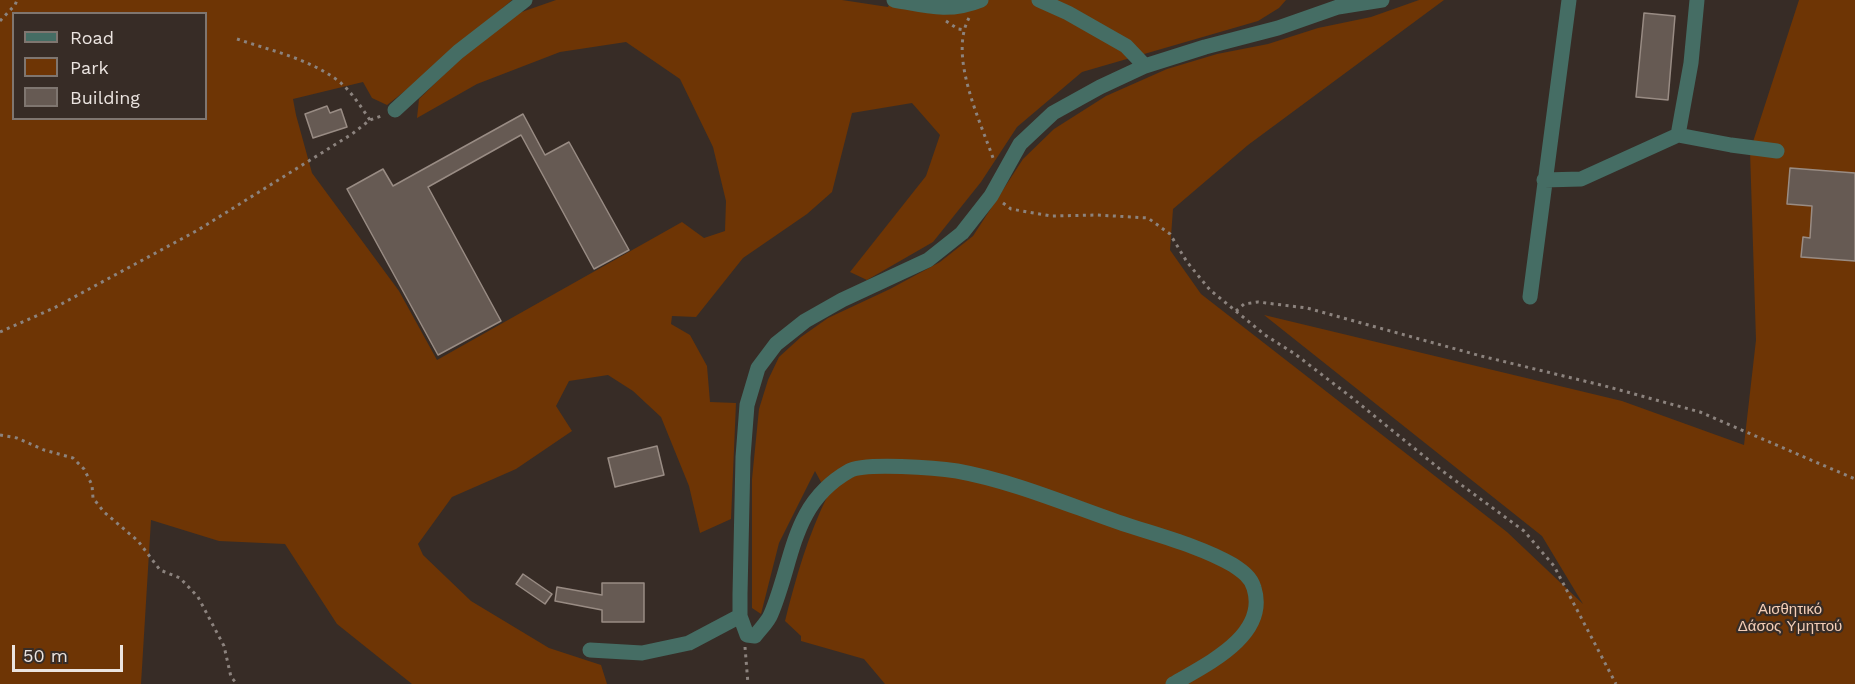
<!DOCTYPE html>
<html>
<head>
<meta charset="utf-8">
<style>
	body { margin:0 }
	#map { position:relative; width:1855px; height:684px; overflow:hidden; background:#372c26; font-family:"Work Sans",sans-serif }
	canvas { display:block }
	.legend { position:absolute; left:12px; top:12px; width:195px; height:108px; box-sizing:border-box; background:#372c26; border:2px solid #7f7670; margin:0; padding:8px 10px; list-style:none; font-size:18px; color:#ebe4e0 }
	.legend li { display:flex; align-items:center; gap:12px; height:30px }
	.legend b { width:30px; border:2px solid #7f7670 }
	.scale { position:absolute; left:12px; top:645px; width:111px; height:27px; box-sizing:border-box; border:3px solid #ebe4e0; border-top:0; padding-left:8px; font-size:18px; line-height:21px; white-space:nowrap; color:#ebe4e0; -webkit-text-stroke:4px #372c26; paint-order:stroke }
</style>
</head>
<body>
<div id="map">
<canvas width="1855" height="684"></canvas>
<ul class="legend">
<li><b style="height:8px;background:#456d64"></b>Road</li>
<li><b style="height:16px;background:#6e3505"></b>Park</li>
<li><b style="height:16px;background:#665a53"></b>Building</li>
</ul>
<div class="scale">50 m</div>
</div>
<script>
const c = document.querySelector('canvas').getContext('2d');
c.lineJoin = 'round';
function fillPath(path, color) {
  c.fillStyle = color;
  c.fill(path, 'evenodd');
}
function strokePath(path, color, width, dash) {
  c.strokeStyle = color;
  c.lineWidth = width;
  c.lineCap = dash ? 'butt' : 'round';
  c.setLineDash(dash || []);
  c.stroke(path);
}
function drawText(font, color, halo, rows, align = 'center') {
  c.font = font + ' "Work Sans",sans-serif';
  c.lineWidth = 4.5;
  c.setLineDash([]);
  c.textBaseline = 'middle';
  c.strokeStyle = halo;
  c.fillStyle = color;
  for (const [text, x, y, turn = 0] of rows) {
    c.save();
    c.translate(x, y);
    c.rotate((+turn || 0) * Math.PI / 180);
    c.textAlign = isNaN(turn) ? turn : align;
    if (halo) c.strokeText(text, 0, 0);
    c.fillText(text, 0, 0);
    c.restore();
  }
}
fillPath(new Path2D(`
	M 0,0 L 512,0 L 414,84 L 387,105 L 372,98 L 363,82 L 293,99 L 296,115 L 312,173 L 399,291 L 437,360 L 682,222 L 704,238 L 725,231 L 726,201 L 713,147 L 680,79 L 626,42 L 560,52 L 477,84 L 417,118 L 419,99 L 469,50 L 516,14 L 556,0 L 842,0 L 888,7 L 891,0 L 1286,0 L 1279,8 L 1258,21 L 1082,72 L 1017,127 L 981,182 L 933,242 L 867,280 L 850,272 L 926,176 L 940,135 L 912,103 L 852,113 L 832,192 L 807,214 L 743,258 L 696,317 L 672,316 L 671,324 L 690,335 L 707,366 L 710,402 L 736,403 L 731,519 L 700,533 L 689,486 L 661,417 L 633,391 L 608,375 L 569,381 L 556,406 L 572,431 L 516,469 L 452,497 L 418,544 L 423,555 L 471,601 L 549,648 L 601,665 L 607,684 L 412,684 L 337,624 L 285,544 L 219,541 L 151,520 L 141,684 L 0,684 ZM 14,14 L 206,14 L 206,118 L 14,118 Z
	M 1419,0 L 1444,0 L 1248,145 L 1173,209 L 1170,250 L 1201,294 L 1507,532 L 1583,604 L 1542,536 L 1264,315 L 1622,401 L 1744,445 L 1756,340 L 1750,151 L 1799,0 L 1855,0 L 1855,684 L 885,684 L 864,659 L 801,641 L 801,636 L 785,621 C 796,577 808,535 828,495 L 815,471 L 779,543 L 761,614 L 752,608 L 752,479 L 759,409 L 768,380 L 779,357 L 801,337 L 828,318 L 890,289 L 940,262 L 973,236 L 1023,159 L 1054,129 L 1106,96 L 1167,69 L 1217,54 L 1268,44 L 1318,28 L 1371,17 Z`), '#6e3505');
const building = new Path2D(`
	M 1644,13 L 1675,16 L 1668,100 L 1636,97 Z
	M 327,106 L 330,113 L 341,109 L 347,127 L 313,138 L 305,114 Z
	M 523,114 L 545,155 L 569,142 L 629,250 L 594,269 L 521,135 L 428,187 L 501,321 L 438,355 L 347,189 L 383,169 L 393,186 Z
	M 1790,168 L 1855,173 L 1855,261 L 1801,257 L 1803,237 L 1810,238 L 1812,206 L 1787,204 Z
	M 657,446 L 664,475 L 615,487 L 608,458 Z
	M 523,574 L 552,594 L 545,604 L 516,584 Z
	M 602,583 L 644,583 L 644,622 L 602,622 L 602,610 L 555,601 L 557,587 L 602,595 Z`);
fillPath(building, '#665a53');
strokePath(building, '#998c84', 1.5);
strokePath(new Path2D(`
	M 969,18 C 948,57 981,122 994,161
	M 0,21 L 15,5 L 17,0
	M 946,21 L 958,29 L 965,30
	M 237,39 C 272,51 311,59 341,83 C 353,94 361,107 370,120
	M 1003,203 L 1011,209 L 1051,216 L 1097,215 L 1148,218 L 1170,234 L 1187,262 L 1210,290 L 1265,335 L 1295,354 L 1351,397 L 1441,470 L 1524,531 L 1554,566 L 1616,684
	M 1236,311 L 1244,304 L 1258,302 L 1307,308 L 1481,356 L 1605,386 L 1700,412 L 1855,479
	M 0,332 L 54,308 L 198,230 L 352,134 L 370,120 L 381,116
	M 0,435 L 17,438 L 44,450 L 73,458 L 84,469 L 92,485 L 93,498 L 104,512 L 138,541 L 160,570 L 180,578 L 198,597 L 224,646 L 231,677 L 237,684
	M 745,647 L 748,684`), '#8c837e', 3, [3, 4.5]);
strokePath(new Path2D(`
	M 894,0 C 927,6 949,13 981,0
	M 1039,0 L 1068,13 L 1126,46 L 1145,66
	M 395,110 L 458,52 L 525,0
	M 1678,135 L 1691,63 L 1697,0
	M 1544,180 L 1581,179 L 1678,135 L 1731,145 L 1777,151
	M 1530,297 L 1569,0
	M 590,650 L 642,653 L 689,643 L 740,616
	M 1173,684 C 1205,665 1269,636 1254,588 C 1251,577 1242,571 1233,565 C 1198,545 1156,535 1118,522 C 1066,504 1012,481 957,471 C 938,468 864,462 849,471 C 791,504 794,560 771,614 C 768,622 760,629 755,636 L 747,635 L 740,616 L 740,594 L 743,457 L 747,405 L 758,368 L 776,344 L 805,321 L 842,300 L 928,260 L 962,233 L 991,196 L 1020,144 L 1053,113 L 1100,87 L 1145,66 L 1205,47 L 1278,28 L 1338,7 L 1382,0`), '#456d64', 15);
drawText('15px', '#f4ceb7', '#372c26', [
	["Αισθητικό",1790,610],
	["Δάσος Υμηττού",1790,627]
]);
</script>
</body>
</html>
